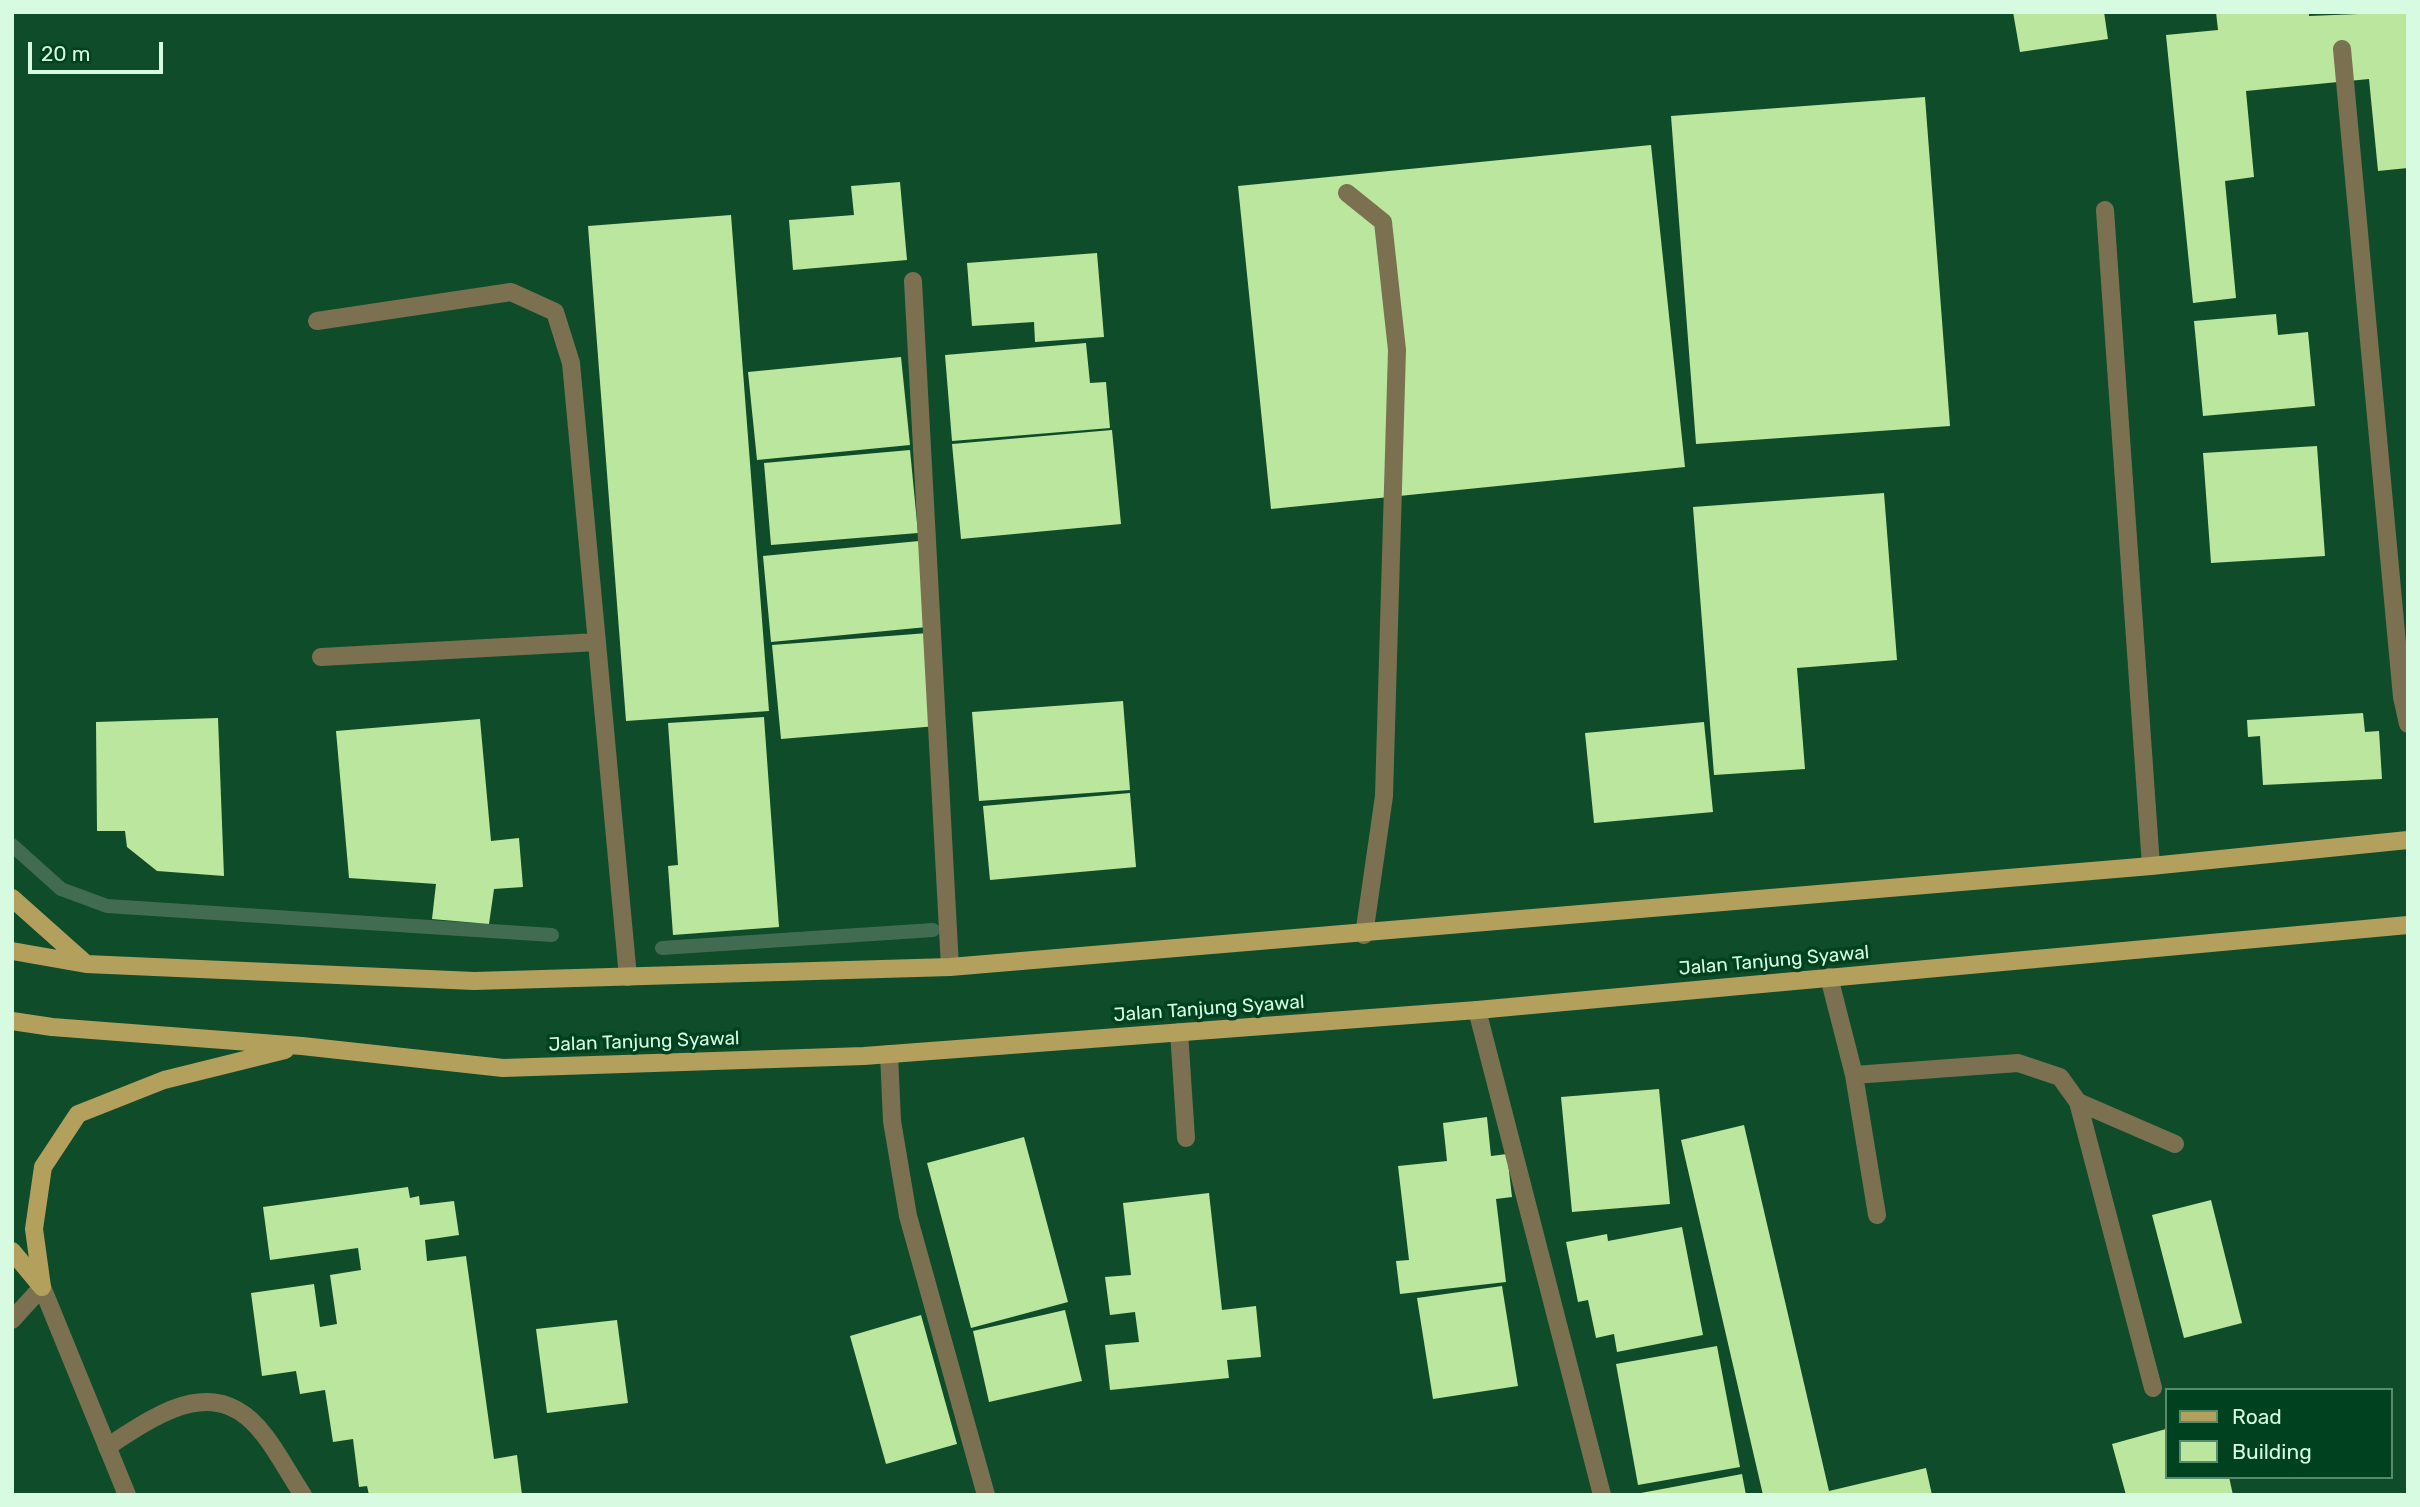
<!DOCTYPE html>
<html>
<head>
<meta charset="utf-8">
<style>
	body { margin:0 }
	#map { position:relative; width:2420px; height:1507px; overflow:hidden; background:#0f4c29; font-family:Rubik,sans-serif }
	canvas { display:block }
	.frame { position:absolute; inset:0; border:14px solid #d6fbe0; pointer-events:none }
	.legend { position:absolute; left:2165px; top:1388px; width:228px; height:91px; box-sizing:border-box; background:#00411f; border:2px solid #568b6c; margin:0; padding:9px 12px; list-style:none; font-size:21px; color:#d6fbe0 }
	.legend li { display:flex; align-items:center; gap:14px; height:35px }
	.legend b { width:35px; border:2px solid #568b6c }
	.scale { position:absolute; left:28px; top:42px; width:135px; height:32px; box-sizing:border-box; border:4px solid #d6fbe0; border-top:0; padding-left:9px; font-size:21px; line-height:24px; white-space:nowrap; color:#d6fbe0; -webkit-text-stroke:5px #00411f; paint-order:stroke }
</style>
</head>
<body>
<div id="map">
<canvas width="2420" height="1507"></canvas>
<div class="frame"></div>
<ul class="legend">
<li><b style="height:9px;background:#b4a05d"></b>Road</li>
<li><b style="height:19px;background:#bbe69e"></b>Building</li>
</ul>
<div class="scale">20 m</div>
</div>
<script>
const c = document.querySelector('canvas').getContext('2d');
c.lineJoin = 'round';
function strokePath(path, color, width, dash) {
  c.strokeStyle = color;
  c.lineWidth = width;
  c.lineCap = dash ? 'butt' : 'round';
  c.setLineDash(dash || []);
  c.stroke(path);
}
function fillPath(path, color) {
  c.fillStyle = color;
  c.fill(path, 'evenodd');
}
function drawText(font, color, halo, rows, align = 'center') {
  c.font = font + ' Rubik,sans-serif';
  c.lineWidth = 7;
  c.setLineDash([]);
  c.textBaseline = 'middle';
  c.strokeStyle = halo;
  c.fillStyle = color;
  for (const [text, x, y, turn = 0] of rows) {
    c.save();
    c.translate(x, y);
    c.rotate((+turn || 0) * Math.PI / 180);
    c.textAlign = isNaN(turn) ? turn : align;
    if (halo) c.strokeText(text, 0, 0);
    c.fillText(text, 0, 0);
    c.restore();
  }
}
strokePath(new Path2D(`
	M 12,845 L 61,889 L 107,906 L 552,935
	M 662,948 L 933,930`), '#426c52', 14);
fillPath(new Path2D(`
	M 2013,12 L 2104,12 L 2108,39 L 2020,52 Z
	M 2216,12 L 2309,12 L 2309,16 L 2408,12 L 2408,168 L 2378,171 L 2369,79 L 2246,91 L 2254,177 L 2225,181 L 2236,298 L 2193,303 L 2166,35 L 2218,30 Z
	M 1925,97 L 1950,426 L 1696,444 L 1671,116 Z
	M 1651,145 L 1685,467 L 1271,509 L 1238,186 Z
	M 900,182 L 907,260 L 793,270 L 789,220 L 854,215 L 851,186 Z
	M 731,215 L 769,711 L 626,721 L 588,226 Z
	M 1097,253 L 1104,337 L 1035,342 L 1034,322 L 972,326 L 967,263 Z
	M 2276,314 L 2278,335 L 2308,332 L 2315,406 L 2203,416 L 2194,321 Z
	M 1086,343 L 1090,383 L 1106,382 L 1110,428 L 952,441 L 945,355 Z
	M 901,357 L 910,445 L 757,460 L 748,372 Z
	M 1112,430 L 1121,524 L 961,539 L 952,444 Z
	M 2317,446 L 2325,556 L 2211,563 L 2203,453 Z
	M 910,450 L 918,533 L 771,545 L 764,463 Z
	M 1884,493 L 1897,660 L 1797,668 L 1805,769 L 1714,775 L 1693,507 Z
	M 919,541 L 927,627 L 771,642 L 763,556 Z
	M 928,633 L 937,726 L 781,739 L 772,645 Z
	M 1123,701 L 1130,790 L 979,801 L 972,712 Z
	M 2363,713 L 2365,732 L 2379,731 L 2382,779 L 2263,785 L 2260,736 L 2248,737 L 2247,720 Z
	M 764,717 L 779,927 L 673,935 L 668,866 L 678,865 L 668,723 Z
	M 218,718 L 224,876 L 157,871 L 127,847 L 125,831 L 97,831 L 96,722 Z
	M 480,719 L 491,841 L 519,838 L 523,887 L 494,889 L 489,924 L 432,919 L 436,884 L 349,878 L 336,731 Z
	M 1704,722 L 1713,812 L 1594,823 L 1585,733 Z
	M 1130,793 L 1136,867 L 990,880 L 983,806 Z
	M 1659,1089 L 1670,1204 L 1572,1212 L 1561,1097 Z
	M 1487,1117 L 1491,1156 L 1507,1154 L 1512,1197 L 1496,1199 L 1506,1282 L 1400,1294 L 1396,1261 L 1409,1260 L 1398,1166 L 1447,1161 L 1443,1123 Z
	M 1744,1125 L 1829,1491 L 1926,1468 L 1932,1495 L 1763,1495 L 1681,1140 Z
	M 1024,1137 L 1068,1302 L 971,1328 L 927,1163 Z
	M 408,1187 L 410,1198 L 419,1196 L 420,1205 L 454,1201 L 459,1235 L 425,1240 L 427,1261 L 466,1256 L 494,1459 L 517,1455 L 522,1495 L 369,1495 L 367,1486 L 359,1487 L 353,1439 L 333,1442 L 325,1390 L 300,1394 L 296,1371 L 262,1376 L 251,1293 L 314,1284 L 320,1327 L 337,1324 L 330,1275 L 361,1270 L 358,1248 L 270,1260 L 263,1207 Z
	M 1209,1193 L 1222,1310 L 1256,1306 L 1261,1357 L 1227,1360 L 1229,1378 L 1110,1390 L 1105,1345 L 1139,1342 L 1135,1312 L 1110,1315 L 1105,1277 L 1131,1275 L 1123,1203 Z
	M 2211,1200 L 2242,1323 L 2184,1338 L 2152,1215 Z
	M 1682,1227 L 1703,1335 L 1617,1352 L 1614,1334 L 1596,1338 L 1588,1300 L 1578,1302 L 1566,1242 L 1607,1234 L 1608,1241 Z
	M 1502,1286 L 1518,1386 L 1433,1399 L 1417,1298 Z
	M 1065,1310 L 1082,1381 L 989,1402 L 973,1331 Z
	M 921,1315 L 957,1444 L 886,1464 L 850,1336 Z
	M 617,1320 L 628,1403 L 547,1413 L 536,1329 Z
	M 1717,1346 L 1740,1467 L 1638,1485 L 1616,1364 Z
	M 2166,1429 L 2166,1477 L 2229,1477 L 2233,1495 L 2126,1495 L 2112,1444 Z
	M 1742,1474 L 1746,1495 L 1641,1495 L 1641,1493 Z`), '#bbe69e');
strokePath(new Path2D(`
	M 2342,49 L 2402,697 L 2408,724
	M 1347,193 L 1383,222 L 1397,350 L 1384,796 L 1364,935
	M 2105,210 L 2151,866
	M 913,281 L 950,967
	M 317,321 L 511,292 L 555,312 L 571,363 L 628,977
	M 321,657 L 597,642
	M 1829,977 L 1854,1075 L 2018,1063 L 2060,1077 L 2078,1102 L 2175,1144
	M 1477,1010 L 1602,1495
	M 1179,1032 L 1186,1138
	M 889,1054 L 892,1121 L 908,1216 L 986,1495
	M 1854,1075 L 1877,1215
	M 2078,1102 L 2153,1388
	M 107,1447 C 159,1413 217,1371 265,1436 C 279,1454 290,1476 303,1495`), '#7b7151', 18);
strokePath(new Path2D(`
	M 12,1320 L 42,1287 L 127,1495`), '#7b7151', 18);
strokePath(new Path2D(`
	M 12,898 L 85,963
	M 12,951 L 86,964 L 474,981 L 950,967 L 2151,866 L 2408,840
	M 12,1021 L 52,1027 L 302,1046 L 503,1068 L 864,1056 L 1477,1010 L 2408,925
	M 12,1251 L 42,1287
	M 42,1287 L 34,1229 L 43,1167 L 78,1114 L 164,1080 L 285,1050`), '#b4a05d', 18);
drawText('19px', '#d6fbe0', '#00411f', [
	["Jalan Tanjung Syawal",1774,961,-5],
	["Jalan Tanjung Syawal",1209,1009,-4],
	["Jalan Tanjung Syawal",644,1042,-2]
]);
</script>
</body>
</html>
